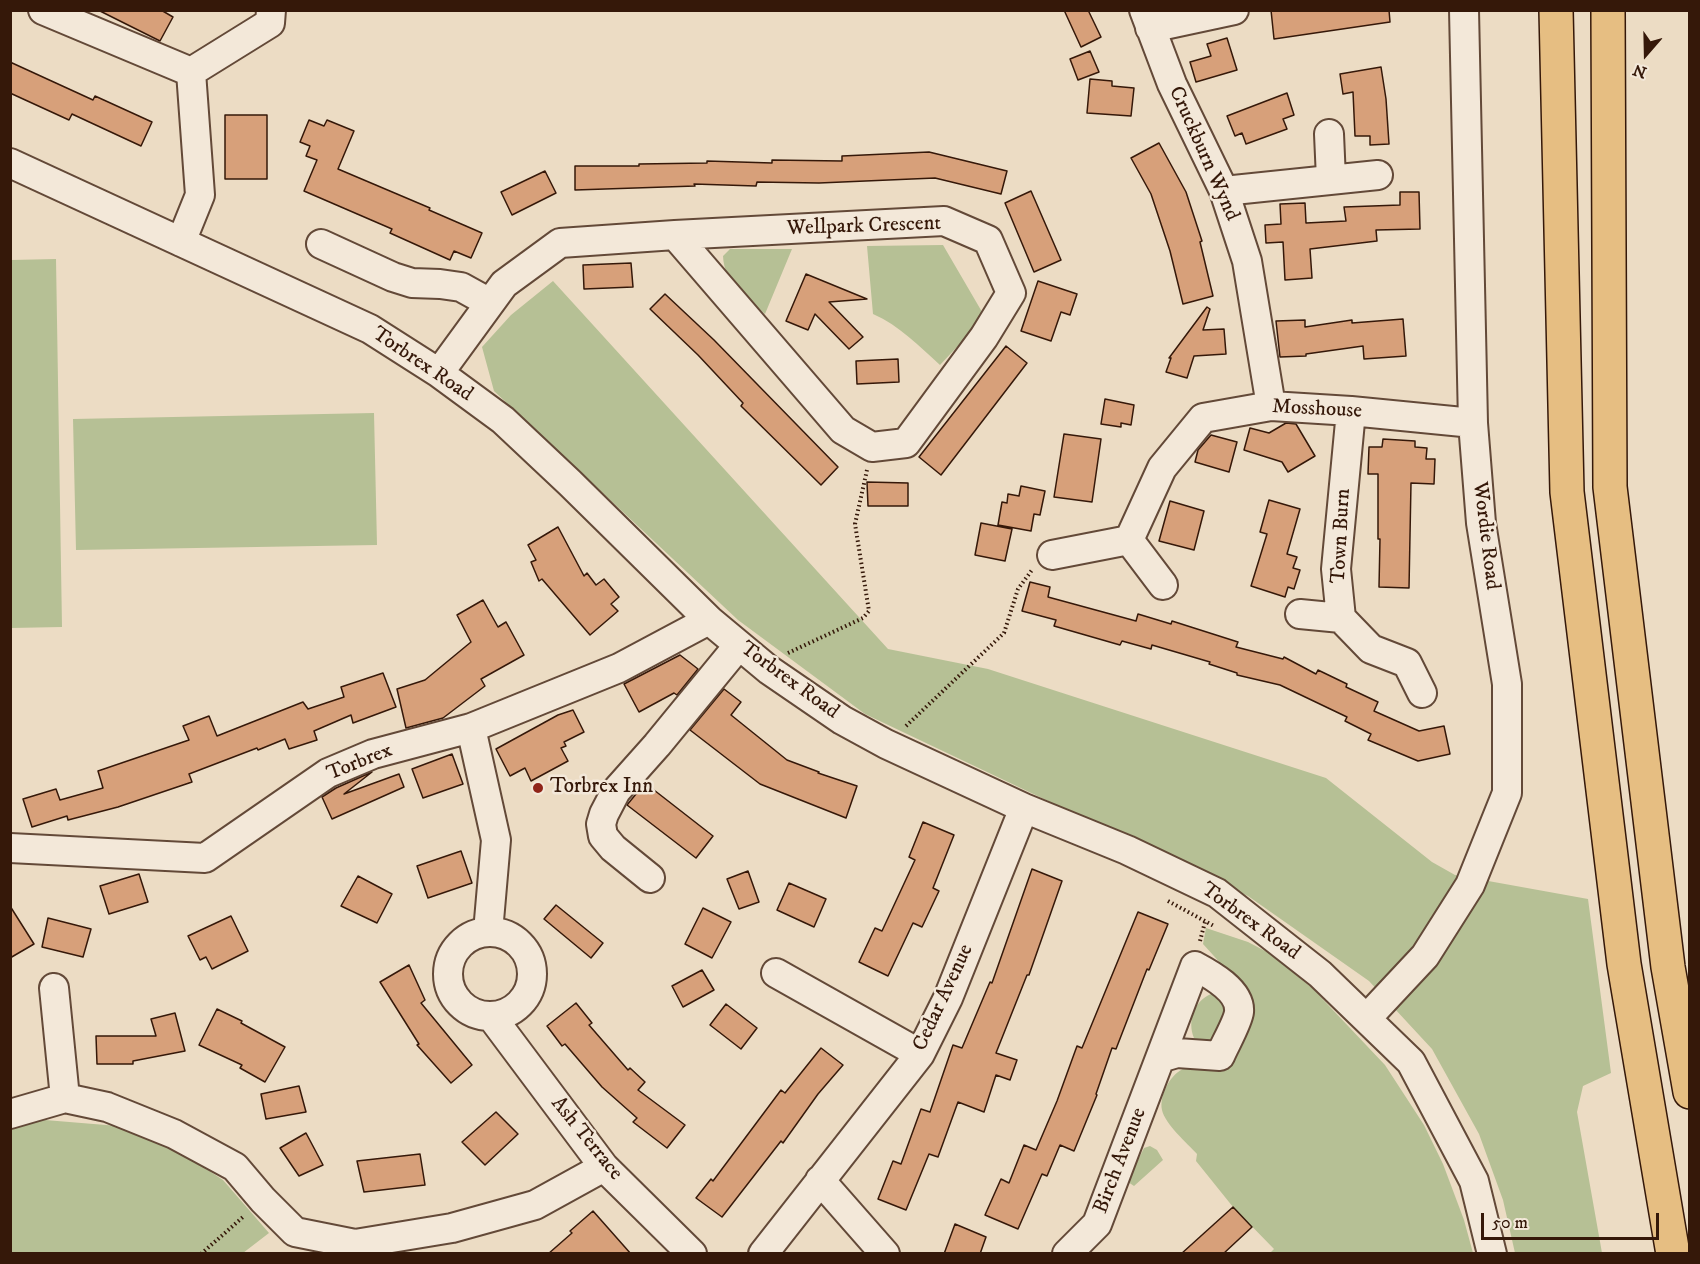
<!DOCTYPE html>
<html>
<head>
<meta charset="utf-8">
<style>
	body { margin:0 }
	#map { position:relative; width:1700px; height:1264px; overflow:hidden; background:#ecdcc4; font-family:"IM FELL DW Pica",serif }
	canvas { display:block }
	.frame { position:absolute; inset:0; border:12px solid #351809; pointer-events:none }
	.north { position:absolute; left:1616px; top:24px; width:60px; height:60px; -webkit-text-stroke:4px #f3e8d9; paint-order:stroke; rotate:200deg; font-size:16px; font-weight:700; line-height:24px; text-align:center; color:#351809 }
	.north::after { content:''; display:block; margin:auto; width:21px; height:27px; background:#351809; clip-path:polygon(50% 0,100% 100%,50% 72%,0 100%) }
	.scale { position:absolute; left:1481px; top:1213px; width:178px; height:27px; box-sizing:border-box; border:3px solid #351809; border-top:0; padding-left:8px; font-size:18px; line-height:21px; white-space:nowrap; color:#351809; -webkit-text-stroke:4px #f3e8d9; paint-order:stroke }
</style>
</head>
<body>
<div id="map">
<canvas width="1700" height="1264"></canvas>
<div class="frame"></div>
<div class="north">N</div>
<div class="scale">50 m</div>
</div>
<script>
const c = document.querySelector('canvas').getContext('2d');
c.lineJoin = 'round';
function fillPath(path, color) {
  c.fillStyle = color;
  c.fill(path, 'evenodd');
}
function strokePath(path, color, width, dash) {
  c.strokeStyle = color;
  c.lineWidth = width;
  c.lineCap = dash ? 'butt' : 'round';
  c.setLineDash(dash || []);
  c.stroke(path);
}
function drawText(font, color, halo, rows, align = 'center') {
  c.font = font + ' "IM FELL DW Pica",serif';
  c.lineWidth = 5;
  c.setLineDash([]);
  c.textBaseline = 'middle';
  c.strokeStyle = halo;
  c.fillStyle = color;
  for (const [text, x, y, turn = 0] of rows) {
    c.save();
    c.translate(x, y);
    c.rotate((+turn || 0) * Math.PI / 180);
    c.textAlign = isNaN(turn) ? turn : align;
    if (halo) c.strokeText(text, 0, 0);
    c.fillText(text, 0, 0);
    c.restore();
  }
}
fillPath(new Path2D(`
	M 943,245 L 985,317 L 940,365 C 919,346 900,326 873,314 L 867,246 Z
	M 730,249 L 792,249 L 765,314 C 746,297 724,283 723,256 Z
	M 56,259 L 62,627 L 11,628 L 11,260 Z
	M 553,281 L 888,649 L 988,669 L 1326,778 L 1432,862 L 1455,875 L 1588,899 L 1611,1073 L 1583,1086 L 1577,1112 L 1602,1253 L 1515,1253 L 1503,1200 L 1479,1134 L 1432,1049 L 1369,981 L 1248,896 L 865,714 L 738,620 L 494,391 L 482,347 L 511,315 Z
	M 374,413 L 377,545 L 76,550 L 73,419 Z
	M 1206,928 L 1248,942 L 1271,954 L 1313,989 L 1385,1065 L 1424,1125 L 1443,1164 L 1464,1220 L 1473,1253 L 1270,1253 L 1274,1249 L 1233,1207 L 1196,1161 L 1197,1154 C 1187,1143 1165,1124 1162,1110 C 1159,1095 1171,1073 1185,1068 C 1198,1063 1215,1068 1228,1069 L 1253,999 L 1203,944 Z
	M 1211,994 L 1216,994 L 1227,1008 L 1215,1042 L 1203,1042 L 1194,1038 C 1187,1021 1194,1001 1211,994 Z
	M 45,1120 L 130,1127 L 182,1153 L 223,1180 L 269,1233 L 243,1253 L 11,1254 L 11,1127 Z
	M 1150,1146 L 1157,1150 L 1163,1160 L 1134,1186 L 1128,1182 L 1129,1178 L 1144,1148 Z`), '#b6c095');
const building = new Path2D(`
	M 98,10 L 161,10 L 173,17 L 160,41 Z
	M 1064,10 L 1088,10 L 1101,37 L 1081,47 Z
	M 1271,10 L 1389,10 L 1390,22 L 1274,39 Z
	M 1227,38 L 1237,70 L 1196,82 L 1190,62 L 1211,56 L 1207,44 Z
	M 1090,51 L 1099,72 L 1078,80 L 1070,59 Z
	M 10,62 L 93,100 L 95,96 L 152,122 L 141,146 L 72,114 L 69,120 L 10,93 Z
	M 1381,67 L 1386,99 L 1389,144 L 1370,145 L 1370,136 L 1355,136 L 1353,92 L 1343,94 L 1340,74 Z
	M 1090,79 L 1112,81 L 1112,86 L 1134,88 L 1131,116 L 1087,113 Z
	M 1287,93 L 1294,115 L 1283,119 L 1287,129 L 1246,144 L 1242,133 L 1235,136 L 1227,116 Z
	M 225,115 L 267,115 L 267,179 L 225,179 Z
	M 309,120 L 324,126 L 327,120 L 354,131 L 338,169 L 430,208 L 429,210 L 482,233 L 471,258 L 454,251 L 450,260 L 390,233 L 392,229 L 304,191 L 317,160 L 306,156 L 310,146 L 300,142 Z
	M 1159,143 L 1186,192 L 1202,241 L 1200,242 L 1213,296 L 1183,304 L 1170,251 L 1151,194 L 1131,158 Z
	M 929,152 L 1007,171 L 1001,194 L 935,178 L 819,183 L 757,182 L 756,186 L 694,184 L 695,186 L 575,190 L 575,166 L 639,166 L 639,164 L 707,163 L 707,161 L 772,163 L 772,160 L 842,161 L 842,156 Z
	M 545,171 L 556,193 L 512,215 L 501,192 Z
	M 1031,191 L 1061,260 L 1034,272 L 1005,203 Z
	M 1400,192 L 1419,192 L 1420,229 L 1376,230 L 1377,241 L 1310,249 L 1312,278 L 1285,280 L 1283,242 L 1266,243 L 1265,225 L 1281,224 L 1280,204 L 1305,203 L 1306,223 L 1346,221 L 1344,207 L 1400,205 Z
	M 631,263 L 633,287 L 584,289 L 583,265 Z
	M 806,274 L 867,299 L 829,302 L 863,337 L 849,349 L 815,314 L 808,330 L 786,321 Z
	M 1038,281 L 1077,294 L 1070,315 L 1061,312 L 1051,341 L 1021,331 Z
	M 665,294 L 714,340 L 838,467 L 821,485 L 741,406 L 743,403 L 698,355 L 650,309 Z
	M 1207,307 L 1210,309 L 1203,330 L 1224,329 L 1226,354 L 1194,356 L 1187,378 L 1166,372 L 1171,358 L 1169,358 Z
	M 1403,319 L 1406,356 L 1364,359 L 1363,346 L 1306,354 L 1306,356 L 1280,357 L 1276,321 L 1305,320 L 1305,327 L 1352,320 L 1352,323 Z
	M 1006,346 L 1027,363 L 941,475 L 919,457 Z
	M 898,359 L 899,382 L 857,384 L 856,361 Z
	M 1105,399 L 1134,405 L 1131,425 L 1121,423 L 1121,427 L 1101,424 Z
	M 1286,423 L 1296,424 L 1315,456 L 1288,472 L 1282,462 L 1244,450 L 1250,428 L 1269,433 Z
	M 1064,434 L 1101,439 L 1092,502 L 1054,497 Z
	M 1211,435 L 1237,442 L 1229,472 L 1195,462 L 1198,450 Z
	M 1383,439 L 1415,441 L 1415,447 L 1427,448 L 1426,459 L 1435,459 L 1434,484 L 1411,483 L 1409,588 L 1379,587 L 1380,539 L 1378,539 L 1378,474 L 1368,474 L 1369,447 L 1382,447 Z
	M 867,482 L 908,483 L 908,506 L 868,506 Z
	M 1021,486 L 1045,491 L 1040,515 L 1034,514 L 1031,531 L 998,525 L 1002,502 L 1007,503 L 1008,494 L 1019,496 Z
	M 1269,500 L 1300,509 L 1287,554 L 1297,557 L 1293,568 L 1300,570 L 1294,589 L 1288,587 L 1285,597 L 1251,586 L 1267,534 L 1260,532 Z
	M 1170,501 L 1204,511 L 1194,550 L 1159,541 Z
	M 981,523 L 1012,529 L 1005,561 L 975,555 Z
	M 558,527 L 584,576 L 587,573 L 596,585 L 604,579 L 619,597 L 611,604 L 618,611 L 590,635 L 542,579 L 539,581 L 531,562 L 536,560 L 528,545 Z
	M 1030,582 L 1050,587 L 1048,597 L 1136,621 L 1138,614 L 1171,624 L 1172,621 L 1238,642 L 1236,647 L 1283,659 L 1284,657 L 1316,674 L 1318,670 L 1347,684 L 1346,687 L 1378,702 L 1374,711 L 1419,731 L 1444,726 L 1450,754 L 1418,761 L 1368,740 L 1371,734 L 1345,721 L 1347,717 L 1280,685 L 1237,675 L 1237,673 L 1209,664 L 1210,662 L 1152,645 L 1151,649 L 1122,641 L 1120,645 L 1054,626 L 1056,620 L 1022,611 Z
	M 483,600 L 498,627 L 506,622 L 524,655 L 481,679 L 485,686 L 443,718 L 406,728 L 397,689 L 425,680 L 471,642 L 457,615 Z
	M 680,655 L 698,669 L 677,695 L 674,693 L 639,712 L 624,684 Z
	M 383,673 L 396,707 L 353,723 L 351,715 L 314,731 L 317,740 L 289,749 L 285,739 L 258,750 L 257,748 L 189,774 L 192,782 L 118,807 L 68,820 L 67,816 L 32,827 L 23,799 L 56,789 L 60,800 L 103,788 L 98,771 L 189,740 L 183,726 L 209,716 L 217,736 L 303,702 L 308,709 L 344,697 L 341,687 Z
	M 724,689 L 741,702 L 731,715 L 787,760 L 819,772 L 818,773 L 857,786 L 846,818 L 760,784 L 690,730 Z
	M 573,710 L 584,732 L 564,742 L 566,746 L 561,748 L 568,761 L 531,781 L 525,768 L 510,776 L 496,749 L 558,715 Z
	M 452,754 L 463,784 L 423,798 L 412,769 Z
	M 372,772 L 344,794 L 399,774 L 404,787 L 332,819 L 322,797 L 336,788 Z
	M 645,783 L 713,836 L 696,858 L 627,805 Z
	M 923,822 L 954,835 L 933,888 L 939,891 L 922,927 L 913,923 L 888,976 L 859,962 L 875,928 L 882,931 L 915,860 L 909,857 Z
	M 461,851 L 472,883 L 428,898 L 417,866 Z
	M 1032,869 L 1062,881 L 1029,975 L 1027,975 L 996,1053 L 1017,1060 L 1010,1080 L 996,1075 L 984,1112 L 958,1102 L 938,1157 L 929,1154 L 906,1210 L 878,1199 L 893,1161 L 901,1164 L 921,1109 L 930,1112 L 953,1045 L 962,1048 L 990,982 L 992,983 Z
	M 748,871 L 759,902 L 739,909 L 727,879 Z
	M 139,874 L 148,902 L 109,914 L 100,886 Z
	M 358,876 L 392,894 L 377,923 L 341,906 Z
	M 789,883 L 826,899 L 814,927 L 777,910 Z
	M 556,905 L 603,943 L 591,958 L 544,919 Z
	M 10,906 L 34,944 L 10,958 Z
	M 703,908 L 731,922 L 712,958 L 685,944 Z
	M 1138,912 L 1168,924 L 1149,970 L 1147,969 L 1116,1049 L 1112,1048 L 1096,1094 L 1097,1095 L 1074,1151 L 1060,1145 L 1047,1176 L 1042,1174 L 1018,1229 L 985,1215 L 1001,1179 L 1009,1183 L 1024,1145 L 1036,1150 L 1057,1101 L 1077,1046 L 1082,1048 Z
	M 231,916 L 248,951 L 212,969 L 206,957 L 200,960 L 188,936 Z
	M 48,918 L 91,929 L 83,957 L 42,947 Z
	M 409,965 L 425,1000 L 421,1003 L 472,1065 L 451,1083 L 417,1045 L 419,1044 L 380,982 Z
	M 702,970 L 714,990 L 683,1007 L 672,986 Z
	M 576,1003 L 592,1023 L 589,1025 L 628,1070 L 630,1068 L 645,1082 L 638,1090 L 685,1125 L 667,1148 L 633,1122 L 637,1118 L 602,1087 L 565,1044 L 562,1046 L 547,1026 Z
	M 726,1004 L 757,1028 L 741,1049 L 710,1025 Z
	M 217,1009 L 242,1021 L 241,1023 L 285,1047 L 265,1082 L 240,1068 L 242,1065 L 199,1045 Z
	M 175,1013 L 185,1051 L 133,1061 L 133,1064 L 97,1064 L 96,1036 L 156,1036 L 151,1019 Z
	M 821,1048 L 843,1065 L 818,1094 L 783,1143 L 781,1141 L 722,1217 L 696,1198 L 711,1179 L 713,1181 L 781,1090 L 785,1093 Z
	M 299,1086 L 306,1112 L 266,1119 L 261,1094 Z
	M 496,1112 L 518,1134 L 485,1165 L 462,1142 Z
	M 306,1133 L 323,1165 L 299,1176 L 280,1148 Z
	M 420,1154 L 425,1185 L 364,1192 L 357,1161 Z
	M 1233,1207 L 1252,1227 L 1223,1254 L 1181,1254 Z
	M 593,1211 L 631,1254 L 548,1254 L 572,1233 L 570,1231 Z
	M 955,1224 L 986,1237 L 980,1254 L 944,1254 Z`);
fillPath(building, '#d7a07a');
strokePath(building, '#351809', 1.5);
const minor = new Path2D(`
	M 43,10 L 191,72 L 200,195 L 181,242
	M 1144,10 L 1172,84 L 1224,191 L 1247,261 L 1271,406
	M 1150,28 L 1234,10
	M 191,72 L 270,23 L 271,10
	M 1329,134 L 1331,179
	M 10,163 L 370,329 L 439,373 L 503,420 L 570,483 L 709,620 L 769,670 L 842,720 L 886,744 L 1024,808 L 1127,850 L 1217,893 L 1320,974 L 1411,1062 L 1474,1181 L 1492,1254
	M 1224,191 L 1378,175
	M 321,244 L 393,277 L 412,283 L 440,284 L 461,287 L 490,303
	M 439,373 L 504,284 L 560,243 L 675,235 L 944,221 L 988,240 L 1011,293 L 984,337 L 906,443 L 872,447 L 843,430 L 675,235
	M 1351,411 L 1336,569 L 1341,618 L 1371,649 L 1407,663 L 1422,693
	M 1129,540 L 1163,585
	M 1052,555 L 1129,540 L 1162,468 L 1203,418 L 1271,406 L 1351,411 L 1473,423
	M 1300,614 L 1341,618
	M 471,728 L 496,840 L 488,932
	M 10,848 L 205,858 L 328,773 L 373,754 L 471,728 L 619,668 L 709,620
	M 650,878 L 613,848 L 603,836 L 601,824 L 604,814 L 616,791 L 657,745 L 739,645
	M448 974a42 42 0 1 1 84 0a42 42 0 1 1-84 0Z
	M 776,973 L 920,1054
	M 54,988 L 65,1098
	M 491,1016 L 604,1167 L 692,1254
	M 1367,1018 L 1425,956 L 1470,885 L 1507,793 L 1507,684 L 1481,523 L 1473,423 L 1464,10
	M 10,1114 L 65,1098 L 107,1107 L 174,1134 L 235,1167 L 263,1200 L 295,1232 L 355,1244 L 452,1228 L 535,1205 L 604,1167
	M 820,1180 L 885,1254
	M 763,1254 L 920,1054 L 948,998 L 1024,808
	M 1067,1254 L 1097,1224 L 1195,966 C 1210,974 1241,991 1239,1012 C 1238,1022 1224,1046 1220,1056 L 1177,1053 L 1160,1058`);
const highway = new Path2D(`
	M 1556,10 L 1567,492 L 1624,964 L 1673,1254
	M 1608,10 L 1610,487 L 1668,967 L 1690,1092`);
strokePath(minor, '#634938', 32);
strokePath(highway, '#351809', 36);
strokePath(new Path2D(`
	M 788,653 L 863,618 L 869,611 L 855,524 L 867,470
	M 906,726 L 1004,633 L 1018,589 L 1032,570
	M 1168,901 L 1214,926
	M 1200,941 L 1205,922
	M 201,1254 L 243,1217`), '#351809', 4, [1.5, 3]);
strokePath(minor, '#f3e8d9', 28);
strokePath(highway, '#e6be82', 33);
for (const [x, y, r, color] of [
	[538,788,6,"#8f2418"]
]) {
  const dot = new Path2D();
  dot.arc(x, y, r, 0, 2 * Math.PI);
  c.fillStyle = color;
  c.fill(dot);
  strokePath(dot, '#f3e8d9', 2);
}
drawText('21px', '#351809', '#f3e8d9', [
	["Cruckburn Wynd",1203,154,66],
	["Wellpark Crescent",864,227,-2],
	["Torbrex Road",422,365,34],
	["Mosshouse",1317,410,3],
	["Town Burn",1342,536,-87],
	["Wordie Road",1485,536,83],
	["Torbrex Road",789,681,36],
	["Torbrex",360,763,-22],
	["Torbrex Road",1250,922,36],
	["Cedar Avenue",944,998,-65],
	["Ash Terrace",586,1139,51],
	["Birch Avenue",1121,1161,-69]
]);
drawText('21px', '#351809', '#f3e8d9', [
	["Torbrex Inn",550,788]
], 'left');
</script>
</body>
</html>
